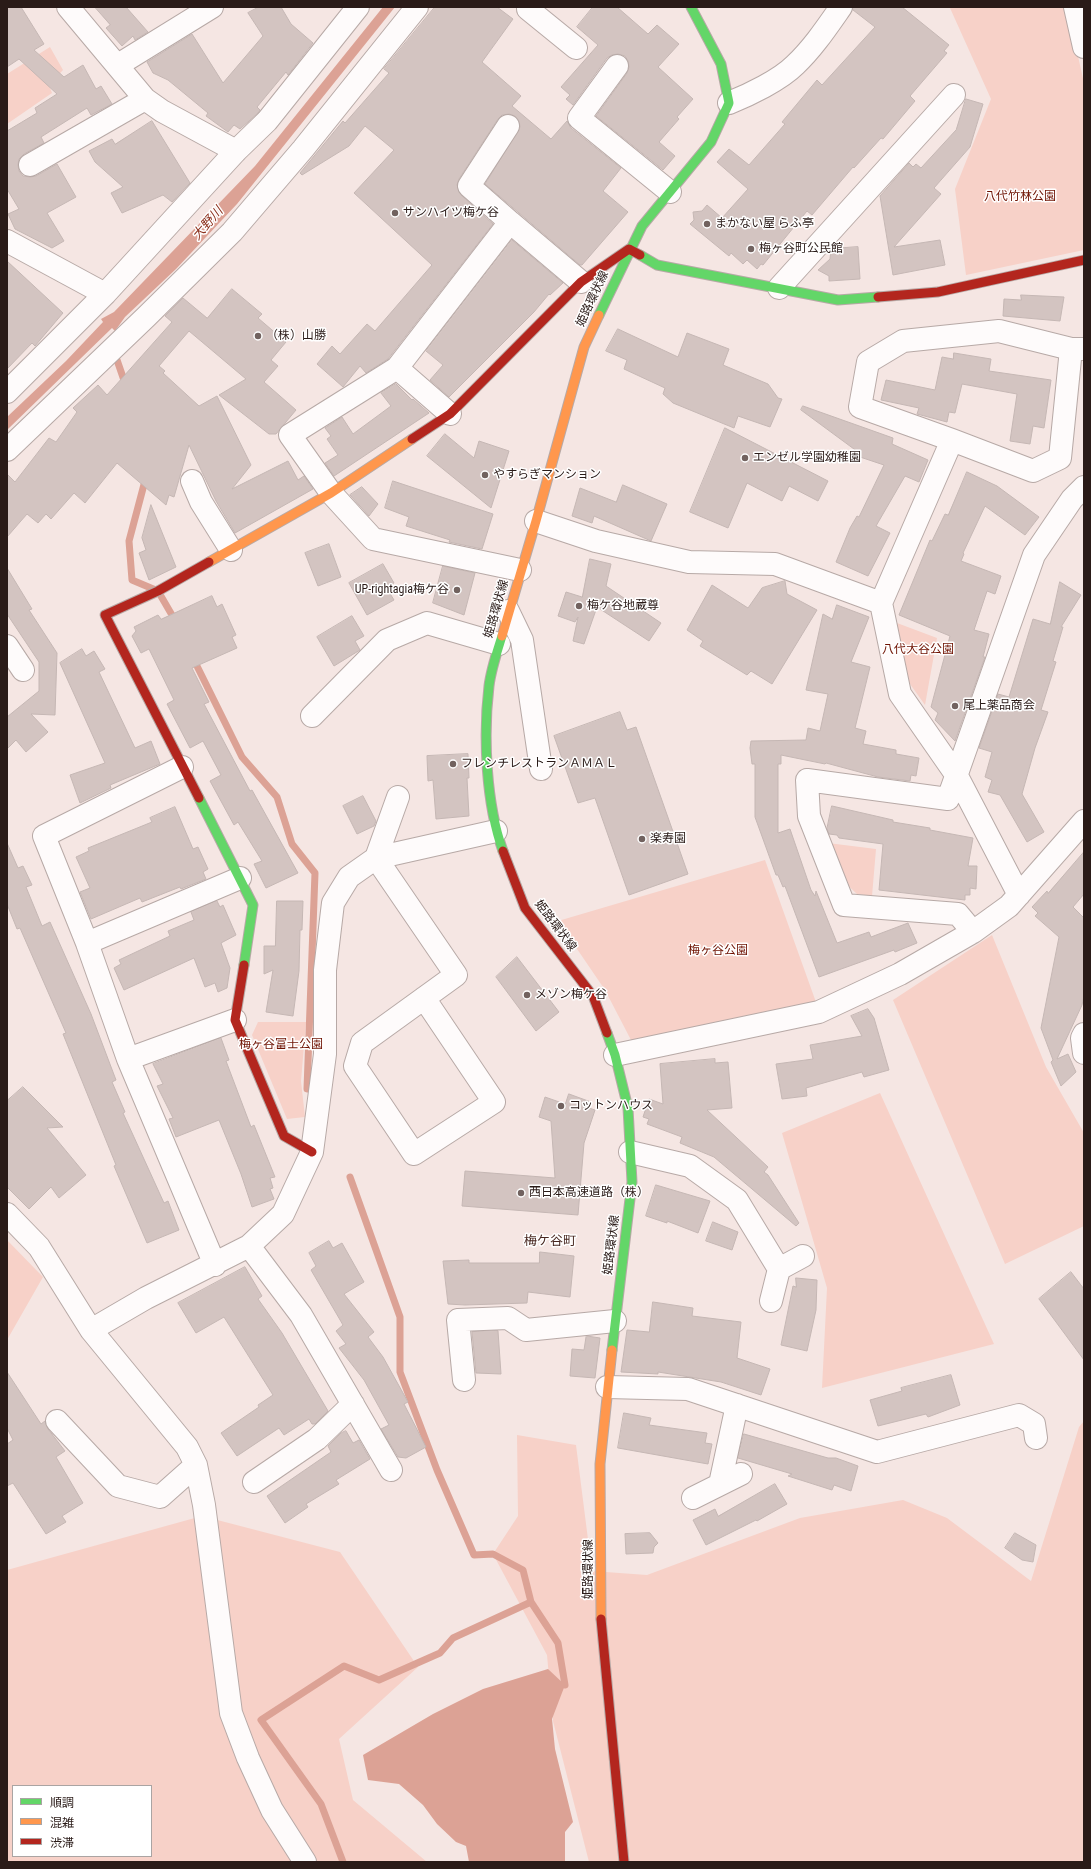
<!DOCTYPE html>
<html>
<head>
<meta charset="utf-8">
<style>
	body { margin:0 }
	#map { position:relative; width:1091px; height:1869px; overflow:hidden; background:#f5e6e3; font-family:"Roboto Condensed","Noto Sans JP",sans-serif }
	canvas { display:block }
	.frame { position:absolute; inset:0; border:8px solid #2a1b18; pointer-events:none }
	.legend { position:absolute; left:12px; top:1785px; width:140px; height:72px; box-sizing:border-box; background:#fff; border:1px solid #aaa4a3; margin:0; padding:5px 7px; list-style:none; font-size:12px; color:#2a1b18 }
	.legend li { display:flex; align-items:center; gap:8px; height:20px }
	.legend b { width:20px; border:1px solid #aaa4a3 }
</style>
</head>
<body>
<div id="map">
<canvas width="1091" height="1869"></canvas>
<div class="frame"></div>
<ul class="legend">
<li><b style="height:5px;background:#63d668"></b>順調</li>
<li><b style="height:5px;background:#ff974d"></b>混雑</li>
<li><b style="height:5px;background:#b3261e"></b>渋滞</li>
</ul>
</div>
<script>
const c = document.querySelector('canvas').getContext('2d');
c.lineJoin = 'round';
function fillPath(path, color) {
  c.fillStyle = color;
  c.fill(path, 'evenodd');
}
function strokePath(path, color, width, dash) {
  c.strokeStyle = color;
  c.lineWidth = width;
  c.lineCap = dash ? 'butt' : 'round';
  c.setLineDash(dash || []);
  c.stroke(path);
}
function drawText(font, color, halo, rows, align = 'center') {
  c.font = font + ' "Roboto Condensed","Noto Sans JP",sans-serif';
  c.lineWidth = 3;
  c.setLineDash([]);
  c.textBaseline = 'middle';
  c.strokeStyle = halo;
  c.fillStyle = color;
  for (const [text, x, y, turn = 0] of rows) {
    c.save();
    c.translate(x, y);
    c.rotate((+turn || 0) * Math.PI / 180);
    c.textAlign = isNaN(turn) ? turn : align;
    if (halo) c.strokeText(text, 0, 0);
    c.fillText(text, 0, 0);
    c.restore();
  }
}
fillPath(new Path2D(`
	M 959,7 L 1067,7 L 1084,83 L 1084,250 L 966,275 L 955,189 L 991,99 L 950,8 Z
	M 50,47 L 63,70 L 49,85 L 52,93 L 7,124 L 7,74 Z
	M 897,623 L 937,638 L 925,705 L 910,684 L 901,660 Z
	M 828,843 L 876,849 L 872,896 L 857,894 L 840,878 Z
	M 765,860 L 817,1005 L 754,1019 L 631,1040 L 605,990 L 558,921 Z
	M 992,935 L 1046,1067 L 1084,1133 L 1084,1226 L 1005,1264 L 893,1000 Z
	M 258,1022 L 306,1022 L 301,1081 L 305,1117 L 287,1119 L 252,1035 Z
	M 880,1093 L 994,1344 L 822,1388 L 827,1288 L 782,1133 Z
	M 7,1240 L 43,1277 L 7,1340 Z
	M 1084,1421 L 1084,1862 L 589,1862 L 553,1721 L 547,1655 L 493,1554 L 518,1516 L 517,1435 L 576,1445 L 592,1571 L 647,1575 L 800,1518 L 903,1500 L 947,1518 L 1031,1581 L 1079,1427 Z
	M 202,1516 L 340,1552 L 418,1667 L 339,1739 L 353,1800 L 427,1862 L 7,1862 L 7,1570 ZM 13,1786 L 151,1786 L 151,1856 L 13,1856 Z`), '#f7d1c8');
fillPath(new Path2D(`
	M 383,7 L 395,7 L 237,204 L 176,269 L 125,317 L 115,331 L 112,328 L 7,430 L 7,417 L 66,361 L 103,322 L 101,319 L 114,312 L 255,166 Z
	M 548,1669 L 565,1685 L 552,1719 L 555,1749 L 573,1822 L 565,1832 L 565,1862 L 469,1862 L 466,1846 L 456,1842 L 437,1824 L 423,1805 L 399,1784 L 368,1780 L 363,1755 L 433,1714 L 483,1689 Z`), '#dca295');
strokePath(new Path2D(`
	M 117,360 L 126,386
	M 146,477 L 129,541 L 132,580 L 158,591 L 176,622
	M 193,658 L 242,757 L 277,797 L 292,844 L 315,873 L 307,1089
	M 350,1177 L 400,1317 L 400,1372 L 437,1470 L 474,1555 L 493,1554 L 523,1570 L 531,1602 L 558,1643 L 565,1685
	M 343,1862 L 321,1804 L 261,1720 L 344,1666 L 379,1680 L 440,1653 L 453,1638 L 531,1602`), '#dca295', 7);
const building = new Path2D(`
	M 7,7 L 21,7 L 44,44 L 34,50 L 64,77 L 83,65 L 96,89 L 101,86 L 112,104 L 91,115 L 87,108 L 41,137 L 44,143 L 24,154 L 19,159 L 18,165 L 19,171 L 23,176 L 30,177 L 36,176 L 57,164 L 76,197 L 47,213 L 64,241 L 52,248 L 15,229 L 8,214 L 19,209 L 7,189 L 7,131 L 37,113 L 35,108 L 57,94 L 19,59 L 7,67 Z
	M 95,7 L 126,7 L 148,32 L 135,40 L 133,36 L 122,46 L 106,28 L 110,25 Z
	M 259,7 L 281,7 L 291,24 L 313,43 L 288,75 L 286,72 L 257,107 L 260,110 L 258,113 L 240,129 L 234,125 L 228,132 L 206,116 L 208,113 L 168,80 L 153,73 L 147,62 L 192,34 L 223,83 L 263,36 L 248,13 Z
	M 435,7 L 497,7 L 513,19 L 482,62 L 521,96 L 512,106 L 551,139 L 567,121 L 571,128 L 621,168 L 603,191 L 628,212 L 582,265 L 580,265 L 485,184 L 520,127 L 519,121 L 515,116 L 509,114 L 502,115 L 498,119 L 459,179 L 457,185 L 461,195 L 493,224 L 388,359 L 366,373 L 360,366 L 343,387 L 317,364 L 332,346 L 340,354 L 367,324 L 375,331 L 432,265 L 354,193 L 394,150 L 365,126 L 349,146 L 302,175 L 300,173 L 343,121 L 345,123 L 389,73 L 384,69 Z
	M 593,7 L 617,7 L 648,34 L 657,25 L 679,44 L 658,67 L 693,99 L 677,117 L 679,119 L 659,142 L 675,156 L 663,170 L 596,116 L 627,73 L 629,67 L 628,61 L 625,56 L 618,54 L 612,55 L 607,58 L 573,105 L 566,99 L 570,95 L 561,87 L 598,45 L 577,27 Z
	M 853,7 L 902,7 L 949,45 L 944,51 L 947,53 L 910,96 L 915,101 L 883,139 L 881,138 L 854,168 L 853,167 L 812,215 L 807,211 L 763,265 L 761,264 L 757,269 L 747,260 L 743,264 L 731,253 L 729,256 L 690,224 L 694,220 L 693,212 L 702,211 L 707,205 L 722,218 L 748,189 L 717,162 L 729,149 L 749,165 L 785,124 L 782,122 L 817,80 L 822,85 L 875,27 L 853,10 Z
	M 966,99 L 983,104 L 970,147 L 934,188 L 941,194 L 894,247 L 940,240 L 945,265 L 893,275 L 880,196 L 909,163 L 913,167 L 916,164 L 921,168 L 956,130 Z
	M 152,121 L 190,183 L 172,202 L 163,195 L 122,213 L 111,193 L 123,187 L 95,162 L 89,151 L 112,139 L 115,144 Z
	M 512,240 L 563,283 L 550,295 L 549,294 L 534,312 L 449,397 L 430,380 L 443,365 L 426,351 Z
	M 858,247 L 860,279 L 829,281 L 829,276 L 818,270 L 830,259 L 831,249 Z
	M 7,261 L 63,313 L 35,346 L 32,343 L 7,369 Z
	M 232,289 L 262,314 L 258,318 L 286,342 L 271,360 L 278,366 L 264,382 L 296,410 L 276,434 L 269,434 L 219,395 L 246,379 L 189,331 L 159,366 L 165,371 L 163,373 L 199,406 L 217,396 L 251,465 L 232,489 L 288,461 L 298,480 L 304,476 L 313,489 L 235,533 L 216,501 L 189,445 L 174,497 L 169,495 L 166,505 L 117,463 L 85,503 L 74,493 L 51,519 L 46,514 L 38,523 L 27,514 L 7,537 L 7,474 L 15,482 L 49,438 L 56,442 L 77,412 L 73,408 L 98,385 L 107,395 L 172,322 L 165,316 L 183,298 L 207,318 Z
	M 1021,295 L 1064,297 L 1060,321 L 1003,316 L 1004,299 L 1021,300 Z
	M 618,329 L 678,357 L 687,333 L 729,349 L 723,365 L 768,384 L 778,398 L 782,399 L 770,427 L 738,416 L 734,428 L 673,403 L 663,394 L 665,388 L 624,369 L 627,360 L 606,351 Z
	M 954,353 L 991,359 L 989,371 L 1051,380 L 1044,428 L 1033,426 L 1030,444 L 1010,441 L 1017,394 L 962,384 L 955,413 L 949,412 L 947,422 L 917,414 L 919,408 L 881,400 L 886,380 L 935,390 L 942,357 L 953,359 Z
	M 396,384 L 412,400 L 413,399 L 429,413 L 334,476 L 325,463 L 338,455 L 327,439 L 331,436 L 325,428 L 342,417 L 353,434 L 391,406 L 381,393 Z
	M 803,406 L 893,438 L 892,444 L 928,460 L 919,482 L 905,476 L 876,526 L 890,533 L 868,576 L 836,562 L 850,528 L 857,516 L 859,517 L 884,465 L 857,456 L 858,452 L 801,410 Z
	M 725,428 L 828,481 L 818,501 L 789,486 L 782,501 L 747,483 L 728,528 L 690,512 Z
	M 445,434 L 474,458 L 479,441 L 509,451 L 491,508 L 427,456 Z
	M 967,472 L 997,486 L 1039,517 L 1025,535 L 985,506 L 963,553 L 964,554 L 961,561 L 1001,576 L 995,594 L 987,591 L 974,630 L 989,634 L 983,657 L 985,657 L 955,741 L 935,720 L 938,713 L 931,707 L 950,636 L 899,615 L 930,540 L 932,541 L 945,514 L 948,515 Z
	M 393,481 L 493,514 L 482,549 L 449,542 L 450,540 L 406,526 L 409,517 L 385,508 Z
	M 623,485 L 667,504 L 651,541 L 594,516 L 592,523 L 572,516 L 580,488 L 616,502 Z
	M 362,487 L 378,504 L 369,516 L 350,495 Z
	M 151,505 L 176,567 L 149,580 L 139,553 L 146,550 L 142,538 Z
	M 329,544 L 341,577 L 318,586 L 305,553 Z
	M 590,559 L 611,564 L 606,586 L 661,623 L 649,641 L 597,607 L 584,644 L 573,641 L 578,617 L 575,622 L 558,616 L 566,592 L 582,597 Z
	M 383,564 L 394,583 L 386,587 L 394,600 L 367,615 L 349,583 Z
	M 443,566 L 475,573 L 464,615 L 433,603 Z
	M 7,568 L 32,609 L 29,610 L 57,653 L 55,715 L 31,714 L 48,732 L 26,752 L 16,740 L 7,749 L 7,717 L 39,691 L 39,662 L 7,614 Z
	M 785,581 L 787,594 L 817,610 L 772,684 L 751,671 L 747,675 L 700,646 L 703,641 L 687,630 L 712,585 L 748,608 L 762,588 Z
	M 1060,582 L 1081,595 L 1061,627 L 1063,627 L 1053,661 L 1056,662 L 1041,710 L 1048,712 L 1035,748 L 1022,794 L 1044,832 L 1027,842 L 1000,795 L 988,792 L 992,780 L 985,777 L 992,752 L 979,748 L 998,694 L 1009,697 L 1033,619 L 1050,624 Z
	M 212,596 L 217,607 L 222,604 L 236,635 L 232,637 L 237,648 L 192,668 L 209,702 L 204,704 L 250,791 L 252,790 L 298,873 L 266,888 L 254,864 L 262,861 L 238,822 L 234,825 L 210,781 L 221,775 L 203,741 L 190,748 L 167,704 L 174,700 L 149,649 L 141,653 L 132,636 L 136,631 L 134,627 L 158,615 L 161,619 Z
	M 837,605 L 869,617 L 851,662 L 870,667 L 855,728 L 866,731 L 863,744 L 896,750 L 896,754 L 919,758 L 916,776 L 911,775 L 910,781 L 878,777 L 826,763 L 825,764 L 781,755 L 781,764 L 778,764 L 778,833 L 790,829 L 811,890 L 815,896 L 816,891 L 837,943 L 869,932 L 871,937 L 908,923 L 917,943 L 895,952 L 894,950 L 819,977 L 785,886 L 783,887 L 778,875 L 776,875 L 755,817 L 755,764 L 752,764 L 750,748 L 751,741 L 806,740 L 808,728 L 820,731 L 828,694 L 806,690 L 823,614 L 832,619 Z
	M 352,616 L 364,636 L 355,641 L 360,650 L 334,666 L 317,637 Z
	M 82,649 L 86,656 L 94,651 L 105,669 L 99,672 L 135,748 L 151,741 L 160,764 L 110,785 L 111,788 L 80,803 L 70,775 L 105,763 L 60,663 Z
	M 620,712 L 627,730 L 636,727 L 688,874 L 629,895 L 595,798 L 578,803 L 554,736 Z
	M 468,754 L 469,778 L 467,778 L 469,816 L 436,819 L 433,780 L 428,781 L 427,756 Z
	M 363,796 L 376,821 L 374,826 L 357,834 L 343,806 Z
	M 832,806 L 893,820 L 893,822 L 930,828 L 930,830 L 973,838 L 968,866 L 977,866 L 976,889 L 970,888 L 970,895 L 965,895 L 965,900 L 879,890 L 883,844 L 839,838 L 837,835 L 829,834 L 827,829 Z
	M 175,807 L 193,849 L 198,847 L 208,869 L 203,872 L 206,879 L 181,889 L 180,887 L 142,902 L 140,898 L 91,919 L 80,892 L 90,888 L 76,857 L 89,851 L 88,848 L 152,822 L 150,818 Z
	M 7,843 L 18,868 L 23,866 L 32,885 L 26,887 L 42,926 L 50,922 L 91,1014 L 116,1080 L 112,1082 L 125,1112 L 123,1113 L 164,1203 L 168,1201 L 179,1230 L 147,1243 L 114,1166 L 116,1165 L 63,1034 L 66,1033 L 20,928 L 17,929 L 7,904 Z
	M 1084,852 L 1084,894 L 1073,907 L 1084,918 L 1084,996 L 1082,1005 L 1057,1059 L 1068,1054 L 1076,1072 L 1061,1086 L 1051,1062 L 1053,1060 L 1041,1028 L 1059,937 L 1035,916 L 1038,913 L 1032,907 L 1047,891 L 1048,893 Z
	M 217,901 L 220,907 L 223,905 L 236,935 L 221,943 L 230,968 L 227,988 L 218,992 L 215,983 L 205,987 L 194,958 L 124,990 L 114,968 L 121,964 L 119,960 L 170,936 L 168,931 L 194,920 L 191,912 Z
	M 277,901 L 303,901 L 302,930 L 300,930 L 299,971 L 293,1016 L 266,1012 L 273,970 L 264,974 L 264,946 L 275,946 Z
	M 517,957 L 559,1012 L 536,1031 L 496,977 Z
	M 868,1009 L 874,1018 L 889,1070 L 864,1077 L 862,1072 L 806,1088 L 807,1096 L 782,1099 L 776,1064 L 813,1059 L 810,1045 L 862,1036 L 851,1016 Z
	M 221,1038 L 229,1060 L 226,1061 L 251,1127 L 254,1125 L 275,1177 L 270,1178 L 273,1188 L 270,1189 L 274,1199 L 252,1207 L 241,1174 L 219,1120 L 176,1137 L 169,1119 L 173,1118 L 157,1086 L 163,1084 L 153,1064 Z
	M 715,1059 L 715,1063 L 728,1062 L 732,1108 L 707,1110 L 768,1167 L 764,1172 L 768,1175 L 799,1223 L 796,1226 L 714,1157 L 680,1143 L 682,1137 L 647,1124 L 649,1119 L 643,1117 L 649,1099 L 663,1104 L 660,1064 Z
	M 23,1087 L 63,1127 L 47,1128 L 86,1175 L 59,1198 L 51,1187 L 29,1209 L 7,1187 L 7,1101 Z
	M 569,1094 L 591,1102 L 589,1108 L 595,1110 L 584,1143 L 578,1215 L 462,1206 L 465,1171 L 555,1178 L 551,1121 L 539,1117 L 545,1097 L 565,1104 Z
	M 656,1185 L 710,1201 L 698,1233 L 667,1221 L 667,1223 L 646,1216 Z
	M 713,1222 L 738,1232 L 732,1250 L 706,1241 Z
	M 329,1241 L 333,1248 L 342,1243 L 364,1282 L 344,1294 L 374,1332 L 368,1337 L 383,1357 L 408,1402 L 404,1404 L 426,1447 L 406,1458 L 398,1457 L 381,1429 L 389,1425 L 364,1380 L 339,1348 L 346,1344 L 336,1331 L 343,1325 L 311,1270 L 316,1266 L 309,1253 Z
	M 540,1252 L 574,1256 L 570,1297 L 528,1292 L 527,1303 L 465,1305 L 448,1304 L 443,1261 L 469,1260 L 469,1263 L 539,1263 Z
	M 245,1267 L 262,1296 L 258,1299 L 282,1333 L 328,1411 L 315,1424 L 312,1424 L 309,1419 L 284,1435 L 279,1428 L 237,1456 L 221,1433 L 259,1407 L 258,1405 L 273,1395 L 224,1317 L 196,1333 L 178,1303 Z
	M 1071,1272 L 1084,1289 L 1084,1360 L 1039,1299 Z
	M 796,1278 L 817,1280 L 816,1310 L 807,1351 L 781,1345 L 793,1286 L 796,1287 Z
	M 653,1302 L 693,1308 L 692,1316 L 741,1322 L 737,1358 L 770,1369 L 761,1395 L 721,1382 L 658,1372 L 658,1374 L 621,1372 L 627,1330 L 649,1332 Z
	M 498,1331 L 501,1374 L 476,1373 L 472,1332 Z
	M 587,1336 L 600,1338 L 595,1378 L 570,1376 L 572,1349 L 584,1350 L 586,1337 Z
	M 7,1372 L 41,1424 L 45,1421 L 48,1429 L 65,1451 L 56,1457 L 83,1503 L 62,1516 L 66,1522 L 46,1534 L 13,1483 L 7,1486 L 7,1444 L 13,1440 L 7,1428 Z
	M 951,1375 L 960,1405 L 928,1417 L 926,1414 L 878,1426 L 870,1400 L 902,1391 L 901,1388 Z
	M 624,1413 L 651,1418 L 649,1425 L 707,1433 L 705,1443 L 712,1444 L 708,1464 L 618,1448 Z
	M 346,1431 L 353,1443 L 359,1440 L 370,1459 L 336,1480 L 339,1484 L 306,1504 L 308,1507 L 285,1523 L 267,1496 L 331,1452 L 328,1446 L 341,1433 Z
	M 744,1434 L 828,1458 L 836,1458 L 858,1466 L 851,1491 L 834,1485 L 832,1490 L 788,1476 L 792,1474 L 738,1458 Z
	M 775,1484 L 787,1504 L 757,1521 L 756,1520 L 706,1545 L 693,1520 L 715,1509 L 718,1516 Z
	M 650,1533 L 658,1543 L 654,1547 L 653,1553 L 626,1554 L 625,1534 Z
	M 1015,1533 L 1036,1545 L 1033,1562 L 1022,1560 L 1005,1548 Z`);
fillPath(building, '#d3c4c1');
strokePath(building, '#c5b7b4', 1);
const street = new Path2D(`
	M 68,7 L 145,99 L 162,111 L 236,151
	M 528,7 L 528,9 L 576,48
	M 1075,7 L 1084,47
	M 118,65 L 212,7
	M 617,66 L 579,118 L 670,192
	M 729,103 C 749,95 780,80 795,65 C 813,48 827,27 841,7
	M 508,126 L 469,186 L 510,222
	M 30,165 L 145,99
	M 7,241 L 105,294
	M 779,288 L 954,95
	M 1071,349 L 1060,458 L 1033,471 L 952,440 L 860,407 L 868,362 L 903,341 L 999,331 L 1071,349 L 1084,349
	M 397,368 L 450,414
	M 7,392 L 105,294 L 236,151 L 267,121 L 358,7
	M 952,440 L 881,603 L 900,694 L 957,776 L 1019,895
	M 7,450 L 146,317 L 232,232 L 303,149 L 417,7
	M 192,481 L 201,502 L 231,550
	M 536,521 L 596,541 L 689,562 L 775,564 L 881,603
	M 520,570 L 373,539 L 331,493 L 290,435 L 397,368 L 510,222 L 581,282
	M 508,611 L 522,640 L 541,769
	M 7,646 L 23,670
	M 312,716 L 387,640 L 427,623 L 499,644
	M 182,767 L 44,836 L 87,943 L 128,1059 L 215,1265
	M 398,797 L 376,858 L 456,975 L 362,1043 L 355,1066 L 414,1154 L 494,1102 L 424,998
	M 973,932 L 958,914 L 844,905 L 809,816 L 807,780 L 948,799 L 1034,555 L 1072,499 L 1084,487
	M 87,943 L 240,878
	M 1084,1034 L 1082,1038 L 1084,1053
	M 615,1055 L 819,1012 L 900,974 L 973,932 L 1009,906 L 1084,821
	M 128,1059 L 235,1020
	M 630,1152 L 690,1166 L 737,1200 L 779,1269 L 771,1301
	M 7,1214 L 39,1247 L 91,1330 L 187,1447 L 196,1465 L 204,1505 L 231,1713 L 248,1758 L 272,1810 L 305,1862
	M 249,1246 L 301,1315 L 391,1470
	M 779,1269 L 803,1256
	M 91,1330 L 146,1298 L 249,1246 L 283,1214 L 312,1152 L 325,1054 L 325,970 L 333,903 L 349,877 L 376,858 L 496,831
	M 464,1380 L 458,1320 L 508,1318 L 526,1330 L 615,1321
	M 607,1387 L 688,1389 L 877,1452 L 1019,1415 L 1034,1424 L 1036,1438
	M 57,1421 L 118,1486 L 160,1497 L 196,1465
	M 254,1482 L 317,1439 L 353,1404
	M 720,1484 L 737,1405
	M 693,1498 L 741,1474`);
const fast = new Path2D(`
	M 640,255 L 657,265 L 838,300 L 878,297
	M 599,315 L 642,226 L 711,142 L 729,103 L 721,64 L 691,7
	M 502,636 C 497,652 491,669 489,686 C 483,736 486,804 503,851
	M 199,798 L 253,905 L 244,965
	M 607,1033 L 615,1055 L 628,1108 L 632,1182 L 612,1350`);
const slow = new Path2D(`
	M 209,562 L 331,493 L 412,439
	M 502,636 L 536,521 L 584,347 L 599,315
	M 601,1619 L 600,1464 L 612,1350`);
const jam = new Path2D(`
	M 878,297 L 938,292 L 1084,260
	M 412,439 L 450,414 L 581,282 L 629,249 L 640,255
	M 199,798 L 105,615 L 158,591 L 209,562
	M 503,851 L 525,908 L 593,996 L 607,1033
	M 244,965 L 235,1020 L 284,1136 L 312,1152
	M 601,1619 L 624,1862`);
strokePath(street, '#b7a9a6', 24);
strokePath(fast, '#b7a9a6', 11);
strokePath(slow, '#b7a9a6', 11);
strokePath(jam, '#b7a9a6', 11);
strokePath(street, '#fefbfb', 22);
strokePath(fast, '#63d668', 9);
strokePath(slow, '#ff974d', 9);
strokePath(jam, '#b3261e', 9);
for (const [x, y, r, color] of [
	[395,213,4,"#71625f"],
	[707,224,4,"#71625f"],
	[751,249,4,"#71625f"],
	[258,336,4,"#71625f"],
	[745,458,4,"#71625f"],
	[485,475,4,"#71625f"],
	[457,590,4,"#71625f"],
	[579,606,4,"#71625f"],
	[955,706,4,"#71625f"],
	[453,764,4,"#71625f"],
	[642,839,4,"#71625f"],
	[527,995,4,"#71625f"],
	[561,1106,4,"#71625f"],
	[521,1193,4,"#71625f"]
]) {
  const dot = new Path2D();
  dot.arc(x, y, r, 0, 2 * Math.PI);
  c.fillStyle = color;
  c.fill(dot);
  strokePath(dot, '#fff', 1.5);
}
drawText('12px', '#6e1100', '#fff', [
	["八代竹林公園",1020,197],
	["八代大谷公園",918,650],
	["梅ヶ谷公園",718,951],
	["梅ヶ谷富士公園",281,1045]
]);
drawText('12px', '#2a1b18', '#fff', [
	["サンハイツ梅ケ谷",403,213],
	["まかない屋 らふ亭",715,224],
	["梅ヶ谷町公民館",759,249],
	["（株）山勝",266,336],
	["エンゼル学園幼稚園",753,458],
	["やすらぎマンション",493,475],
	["UP-rightagia梅ケ谷",449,590,"right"],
	["梅ケ谷地蔵尊",587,606],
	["尾上薬品商会",963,706],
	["フレンチレストランＡＭＡＬ",461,764],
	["楽寿園",650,839],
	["メゾン梅ケ谷",535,995],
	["コットンハウス",569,1106],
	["西日本高速道路（株）",529,1193]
], 'left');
drawText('12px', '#2a1b18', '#fff', [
	["姫路環状線",593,299,-65],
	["姫路環状線",497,609,-74],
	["姫路環状線",555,926,53],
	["姫路環状線",612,1245,-83],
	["姫路環状線",589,1569,-90]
]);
drawText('italic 13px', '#8c301c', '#fff', [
	["大野川",208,224,-49]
]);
drawText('13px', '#482821', '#fff', [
	["梅ケ谷町",550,1242]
]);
</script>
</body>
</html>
